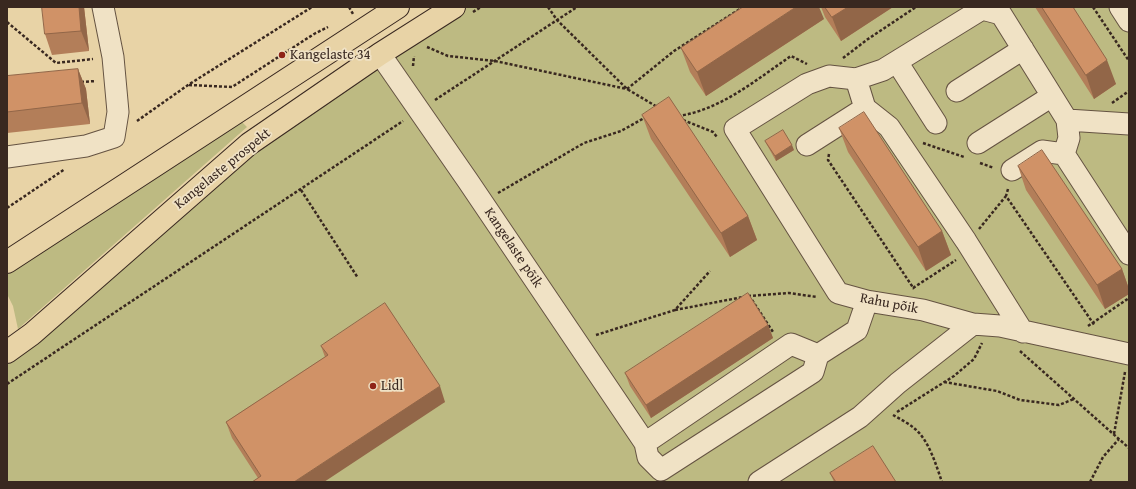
<!DOCTYPE html>
<html>
<head>
<meta charset="utf-8">
<style>
	body { margin:0 }
	#map { position:relative; width:1136px; height:489px; overflow:hidden; background:#e8d3a6; font-family:"Gentium Book Plus",serif }
	canvas { display:block }
	.frame { position:absolute; inset:0; border:8px solid #392820; pointer-events:none }
</style>
</head>
<body>
<div id="map">
<canvas width="1136" height="489"></canvas>
<div class="frame"></div>
</div>
<script>
const c = document.querySelector('canvas').getContext('2d');
c.lineJoin = 'round';
function fillPath(path, color) {
  c.fillStyle = color;
  c.fill(path, 'evenodd');
}
function strokePath(path, color, width, dash) {
  c.strokeStyle = color;
  c.lineWidth = width;
  c.lineCap = dash ? 'butt' : 'round';
  c.setLineDash(dash || []);
  c.stroke(path);
}
function drawText(font, color, halo, rows, align = 'center') {
  c.font = font + ' "Gentium Book Plus",serif';
  c.lineWidth = 3.5;
  c.setLineDash([]);
  c.textBaseline = 'middle';
  c.strokeStyle = halo;
  c.fillStyle = color;
  for (const [text, x, y, turn = 0] of rows) {
    c.save();
    c.translate(x, y);
    c.rotate((+turn || 0) * Math.PI / 180);
    c.textAlign = isNaN(turn) ? turn : align;
    if (halo) c.strokeText(text, 0, 0);
    c.fillText(text, 0, 0);
    c.restore();
  }
}
fillPath(new Path2D(`
	M 460,7 L 1129,7 L 1129,482 L 7,482 L 7,355 L 306,105 Z
	M 242,122 L 247,127 L 18,329 L 13,306 L 7,294 L 7,274 Z`), '#bdba82');
const minor = new Path2D(`
	M 1120,7 L 1129,21
	M 380,54 L 468,181 L 645,443 L 648,457 L 661,470 L 813,372 L 818,355
	M 897,62 L 936,123
	M 856,79 L 883,70 L 982,9 L 1001,14 L 1067,120 L 1129,124
	M 957,91 L 1023,49
	M 1067,120 L 1069,138 L 1064,154 L 1129,254
	M 978,143 L 1052,96
	M 807,145 L 865,108
	M 7,157 L 86,146 L 114,137 L 118,112 L 113,57 L 103,7
	M 1012,170 L 1042,151 L 1064,154
	M 1023,332 L 966,241 L 889,127 L 865,108 L 856,79 L 829,76 L 807,84 L 735,129 L 838,293 L 867,301 L 923,310 L 973,324 L 1000,326 L 1129,354
	M 645,443 L 791,344 L 818,355 L 857,330 L 867,301
	M 759,482 L 860,417 L 898,383 L 973,324`);
const major = new Path2D(`
	M 7,262 L 398,7
	M 7,352 L 32,334 L 249,144 L 380,54 L 454,7`);
strokePath(minor, '#655342', 23);
strokePath(major, '#392820', 24);
strokePath(new Path2D(`
	M 349,7 L 353,14
	M 548,7 L 557,20 L 627,89 L 659,108
	M 1093,7 L 1129,61
	M 473,12 L 481,7
	M 7,22 L 56,63 L 93,59
	M 427,47 L 448,56 L 495,61 L 627,89 L 674,51 L 743,7
	M 843,58 L 868,39 L 916,7
	M 413,66 L 414,56
	M 81,82 L 96,81
	M 189,85 L 232,87 L 314,34 L 328,27
	M 435,100 L 577,7
	M 1112,103 L 1129,91
	M 678,116 C 721,110 757,79 791,56 L 807,64
	M 683,120 L 713,132 L 717,137
	M 137,121 L 188,85 L 312,7
	M 923,143 L 964,157
	M 829,154 L 828,160 L 914,289
	M 980,163 L 994,168
	M 1008,189 L 1006,196 L 1095,326
	M 301,190 L 358,278
	M 498,193 L 584,143 L 621,131 L 646,117
	M 7,208 L 65,169
	M 979,229 L 1006,196
	M 913,288 L 956,260
	M 748,296 L 789,293 L 817,297
	M 752,300 L 773,332
	M 675,310 L 743,297
	M 1088,326 L 1129,298
	M 596,335 L 675,310 L 710,271
	M 1020,351 L 1129,448
	M 944,382 L 997,391 L 1020,400 L 1059,405 L 1074,399
	M 7,384 L 403,121
	M 897,412 L 954,376 L 974,359 L 982,343
	M 893,415 C 900,419 908,423 914,428 C 929,440 936,465 942,482
	M 1114,434 L 1125,372
	M 1090,482 L 1103,457 L 1119,439`), '#392820', 2.5, [3, 2]);
strokePath(minor, '#f0e2c5', 21);
strokePath(major, '#e8d3a6', 22);
fillPath(new Path2D(`
	M 42,7 L 84,7 L 89,51 L 52,55 L 45,34 Z
	M 821,7 L 893,7 L 841,41 L 825,17 Z
	M 1035,7 L 1073,7 L 1116,84 L 1094,99 Z
	M 824,19 L 706,96 L 690,72 L 681,48 Z
	M 78,69 L 86,89 L 90,124 L 7,133 L 7,76 Z
	M 642,115 L 748,216 L 757,240 L 730,257 L 651,139 Z
	M 839,128 L 942,231 L 951,255 L 926,271 L 848,152 Z
	M 765,141 L 794,150 L 776,161 L 767,145 Z
	M 1018,166 L 1122,269 L 1129,289 L 1129,294 L 1105,309 L 1026,190 Z
	M 768,325 L 773,338 L 651,418 L 630,386 L 625,373 Z
	M 321,346 L 445,402 L 258,478 L 232,438 L 226,422 L 325,357 Z
	M 830,473 L 896,482 L 834,482 Z`), '#b37e59');
fillPath(new Path2D(`
	M 79,7 L 84,7 L 89,51 L 81,31 Z
	M 796,7 L 819,7 L 824,19 L 706,96 L 697,72 Z
	M 848,7 L 893,7 L 841,41 L 832,17 Z
	M 1107,60 L 1116,84 L 1094,99 L 1086,75 Z
	M 78,69 L 86,89 L 90,124 L 82,103 Z
	M 792,145 L 794,150 L 776,161 L 775,156 Z
	M 748,216 L 757,240 L 730,257 L 721,233 Z
	M 942,231 L 951,255 L 926,271 L 918,247 Z
	M 1122,269 L 1129,289 L 1129,294 L 1105,309 L 1097,285 Z
	M 768,325 L 773,338 L 651,418 L 646,405 Z
	M 440,386 L 445,402 L 324,482 L 294,482 Z`), '#926648');
const building = new Path2D(`
	M 42,7 L 79,7 L 81,31 L 45,34 Z
	M 743,7 L 796,7 L 697,72 L 681,48 Z
	M 825,7 L 848,7 L 832,17 Z
	M 1042,7 L 1073,7 L 1107,60 L 1086,75 Z
	M 78,69 L 82,103 L 7,112 L 7,76 Z
	M 669,97 L 748,216 L 721,233 L 642,115 Z
	M 864,112 L 942,231 L 918,247 L 839,128 Z
	M 783,130 L 792,145 L 775,156 L 765,141 Z
	M 1042,150 L 1122,269 L 1097,285 L 1018,166 Z
	M 748,293 L 768,325 L 646,405 L 625,373 Z
	M 385,303 L 440,386 L 294,482 L 252,482 L 261,476 L 226,422 L 328,355 L 321,346 Z
	M 873,446 L 896,482 L 836,482 L 830,473 Z`);
fillPath(building, '#d09267');
strokePath(building, '#926648', 1);
for (const [x, y, r, color] of [
	[282,55,4,"#8f2418"],
	[373,386,4,"#8f2418"]
]) {
  const dot = new Path2D();
  dot.arc(x, y, r, 0, 2 * Math.PI);
  c.fillStyle = color;
  c.fill(dot);
  strokePath(dot, '#f0e2c5', 1.5);
}
drawText('14px', '#392820', '#f0e2c5', [
	["Kangelaste 34",290,55],
	["Lidl",381,386]
], 'left');
drawText('14px', '#392820', '#f0e2c5', [
	["Kangelaste prospekt",223,169,-39],
	["Kangelaste põik",513,248,56],
	["Rahu põik",889,304,11]
]);
</script>
</body>
</html>
